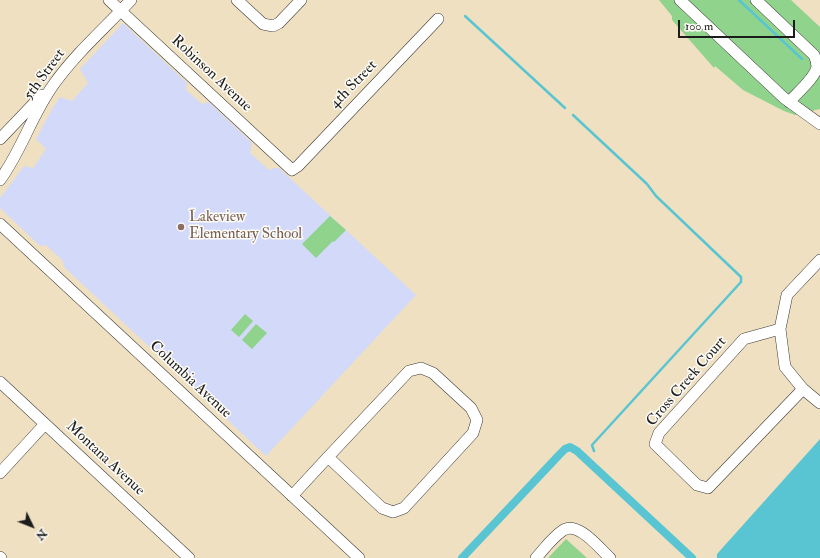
<!DOCTYPE html>
<html>
<head>
<meta charset="utf-8">
<style>
	body { margin:0 }
	#map { position:relative; width:820px; height:558px; overflow:hidden; background:#efe0c1; font-family:"IM FELL Double Pica",serif }
	canvas { display:block }
	.north { position:absolute; left:12px; top:506px; width:40px; height:40px; -webkit-text-stroke:3px #fdfcf7; paint-order:stroke; rotate:133deg; font-size:11px; font-weight:700; line-height:16px; text-align:center; color:#1c1c1c }
	.north::after { content:''; display:block; margin:auto; width:14px; height:18px; background:#1c1c1c; clip-path:polygon(50% 0,100% 100%,50% 72%,0 100%) }
	.scale { position:absolute; left:678px; top:20px; width:117px; height:18px; box-sizing:border-box; border:2px solid #1c1c1c; border-top:0; padding-left:5px; font-size:12px; line-height:14px; white-space:nowrap; color:#1c1c1c; -webkit-text-stroke:3px #fdfcf7; paint-order:stroke }
</style>
</head>
<body>
<div id="map">
<canvas width="820" height="558"></canvas>
<div class="north">N</div>
<div class="scale">100 m</div>
</div>
<script>
const c = document.querySelector('canvas').getContext('2d');
c.lineJoin = 'round';
function fillPath(path, color) {
  c.fillStyle = color;
  c.fill(path, 'evenodd');
}
function strokePath(path, color, width, dash) {
  c.strokeStyle = color;
  c.lineWidth = width;
  c.lineCap = dash ? 'butt' : 'round';
  c.setLineDash(dash || []);
  c.stroke(path);
}
function drawText(font, color, halo, rows, align = 'center') {
  c.font = font + ' "IM FELL Double Pica",serif';
  c.lineWidth = 3;
  c.setLineDash([]);
  c.textBaseline = 'middle';
  c.strokeStyle = halo;
  c.fillStyle = color;
  for (const [text, x, y, turn = 0] of rows) {
    c.save();
    c.translate(x, y);
    c.rotate((+turn || 0) * Math.PI / 180);
    c.textAlign = isNaN(turn) ? turn : align;
    if (halo) c.strokeText(text, 0, 0);
    c.fillText(text, 0, 0);
    c.restore();
  }
}
fillPath(new Path2D(`
	M 123,23 L 187,83 L 186,90 L 202,104 L 209,102 L 252,143 L 250,153 L 269,170 L 274,168 L 279,168 L 416,295 L 266,456 L 64,267 L 63,261 L 46,245 L 40,246 L 0,208 L 0,198 L 24,166 L 33,168 L 46,149 L 36,139 L 52,109 L 60,97 L 72,101 L 88,83 L 80,69 Z`), '#d3d9f9');
fillPath(new Path2D(`
	M 659,0 L 791,0 L 820,27 L 820,109 L 795,115 L 784,111 L 743,90 L 715,66 L 714,68 L 672,20 L 672,16 Z
	M 330,216 L 346,230 L 334,242 L 333,241 L 316,258 L 302,244 Z
	M 245,314 L 253,321 L 239,337 L 231,330 Z
	M 256,324 L 267,333 L 252,349 L 242,340 Z
	M 566,539 L 587,558 L 548,558 Z`), '#8fd38d');
fillPath(new Path2D(`
	M 820,439 L 820,558 L 717,558 L 717,554 Z`), '#59c5d2');
strokePath(new Path2D(`
	M 739,0 L 802,59
	M 465,16 L 565,108
	M 573,115 L 647,184 L 656,196 L 741,277 L 741,282 L 592,445 L 594,451`), '#59c5d2', 2.5);
strokePath(new Path2D(`
	M 462,558 L 560,454 L 565,449 L 570,447 L 577,451 L 692,558`), '#59c5d2', 8);
const minor = new Path2D(`
	M 109,0 L 292,170 L 298,166 L 438,19
	M 237,0 L 263,24 L 273,26 L 279,23 L 301,0
	M 680,0 L 784,98 L 820,124
	M 756,0 L 814,55 C 816,59 817,62 817,67 C 815,78 797,93 789,102
	M 0,139 L 42,95
	M 0,180 C 22,150 32,114 54,84 C 76,53 105,28 131,0
	M 0,224 L 359,558
	M 820,260 L 787,295 L 780,329 L 785,367 L 803,389 L 820,403
	M 780,329 L 744,339 L 659,433 L 655,444 L 697,485 L 708,488 L 803,389
	M 0,382 L 189,558
	M 0,473 L 45,424
	M 292,496 L 328,457 L 382,508 L 393,512 L 404,508 L 473,433 L 477,420 L 471,408 L 433,373 L 421,368 L 409,371 L 328,457
	M 0,557 L 1,558
	M 536,558 C 544,549 552,538 562,531 C 577,519 600,549 610,558`);
strokePath(minor, '#3c3935', 12);
strokePath(minor, '#fff', 11);
for (const [x, y, r, color] of [
	[181,227,4,"#8d6e63"]
]) {
  const dot = new Path2D();
  dot.arc(x, y, r, 0, 2 * Math.PI);
  c.fillStyle = color;
  c.fill(dot);
  strokePath(dot, '#fdfcf7', 1.5);
}
drawText('15px', '#1c1c1c', '#fdfcf7', [
	["Robinson Avenue",211,74,43],
	["5th Street",45,75,-54],
	["4th Street",354,85,-46],
	["Columbia Avenue",190,380,43],
	["Cross Creek Court",687,382,-49],
	["Montana Avenue",105,459,43]
]);
drawText('15px', '#785e54', '#fdfcf7', [
	["Lakeview",189,218],
	["Elementary School",189,235]
], 'left');
</script>
</body>
</html>
